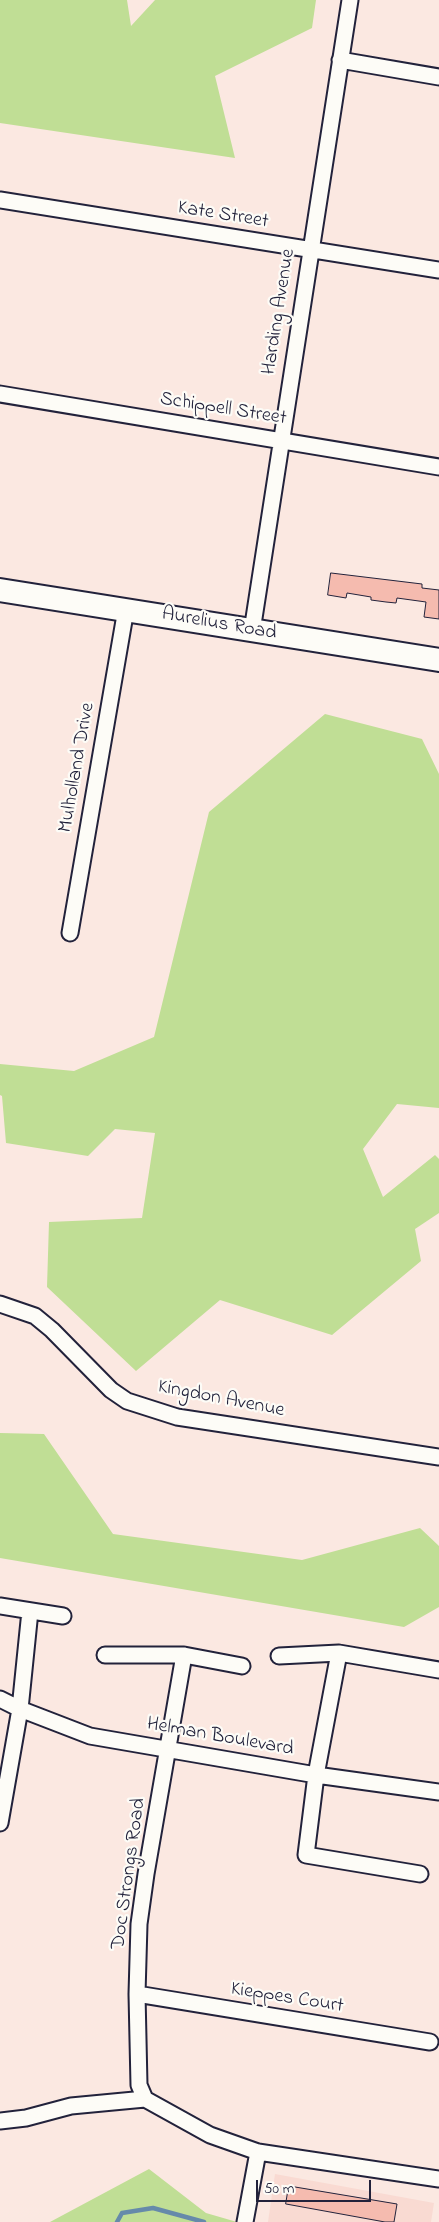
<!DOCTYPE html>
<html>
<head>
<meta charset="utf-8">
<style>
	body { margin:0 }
	#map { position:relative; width:439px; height:2222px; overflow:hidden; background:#fbe8e1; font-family:"Indie Flower",sans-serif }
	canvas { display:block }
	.scale { position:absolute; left:256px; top:2180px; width:115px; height:22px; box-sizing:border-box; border:2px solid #22223b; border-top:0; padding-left:6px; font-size:15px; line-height:18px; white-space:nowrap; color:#22223b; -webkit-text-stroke:4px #fdfcf7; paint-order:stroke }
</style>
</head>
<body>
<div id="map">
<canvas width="439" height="2222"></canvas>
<div class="scale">50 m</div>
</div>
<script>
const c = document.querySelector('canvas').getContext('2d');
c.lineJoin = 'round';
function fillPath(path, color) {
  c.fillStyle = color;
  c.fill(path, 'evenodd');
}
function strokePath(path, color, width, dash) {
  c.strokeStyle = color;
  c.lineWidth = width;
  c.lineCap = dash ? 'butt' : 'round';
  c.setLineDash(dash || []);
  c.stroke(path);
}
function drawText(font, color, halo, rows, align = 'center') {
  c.font = font + ' "Indie Flower",sans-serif';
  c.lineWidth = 4.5;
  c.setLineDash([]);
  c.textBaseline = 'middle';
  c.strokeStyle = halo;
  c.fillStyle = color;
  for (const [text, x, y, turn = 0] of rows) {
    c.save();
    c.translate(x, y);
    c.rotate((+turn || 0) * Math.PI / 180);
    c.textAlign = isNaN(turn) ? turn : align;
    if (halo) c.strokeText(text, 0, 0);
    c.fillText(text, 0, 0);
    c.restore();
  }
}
fillPath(new Path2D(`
	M 275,2174 L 434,2203 L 431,2222 L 268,2222 Z`), '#f9dad2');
fillPath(new Path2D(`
	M 0,0 L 127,0 L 131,26 L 155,0 L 316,0 L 312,28 L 215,76 L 235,158 L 0,123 Z
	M 325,714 L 422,739 L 439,774 L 439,1108 L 397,1104 L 363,1149 L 383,1197 L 435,1155 L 439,1159 L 439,1213 L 415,1229 L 421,1261 L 332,1335 L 220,1300 L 136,1371 L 47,1287 L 49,1222 L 142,1218 L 155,1133 L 115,1129 L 88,1156 L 6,1143 L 2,1096 L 0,1095 L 0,1064 L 74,1071 L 154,1037 L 209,812 Z
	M 0,1433 L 44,1434 L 113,1534 L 302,1560 L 420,1528 L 439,1546 L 439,1607 L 404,1627 L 0,1558 Z
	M 149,2169 L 206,2213 L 237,2222 L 50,2222 Z`), '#c0de95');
strokePath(new Path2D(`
	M 117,2222 L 122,2213 L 153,2208 L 204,2222`), '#668aaa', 4.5);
const building = new Path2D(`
	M 331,573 L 422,584 L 422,588 L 439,590 L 439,619 L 424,617 L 426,602 L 397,598 L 396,603 L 386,602 L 371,600 L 371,597 L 347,593 L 346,598 L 328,595 Z
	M 289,2186 L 397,2204 L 394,2222 L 385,2222 L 286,2204 Z`);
fillPath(building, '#f5bbaf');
strokePath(building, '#22223b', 1);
const street = new Path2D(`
	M 340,60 L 439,77
	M 0,200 L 439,270
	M 0,394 L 439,467
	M 252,631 L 350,0
	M 70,933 L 126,609
	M 0,1304 L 35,1316 L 52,1330 L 111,1390 L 127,1401 L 177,1417 L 439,1457
	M 0,1606 L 63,1616
	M 339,1653 L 316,1775 L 306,1855 L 420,1874
	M 105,1655 L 184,1655 L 242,1666
	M 279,1656 L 339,1653 L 439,1670
	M 0,1699 L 20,1709 L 90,1736 L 316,1775 L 439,1792
	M 0,1823 L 20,1709 L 30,1611
	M 137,1994 L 430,2042
	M 145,2099 L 139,2085 L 137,1994 L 139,1924 L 146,1874 L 184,1655
	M 0,2121 L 26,2118 L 71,2106 L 145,2099 L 210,2135 L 258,2152 L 439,2179
	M 245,2222 L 258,2152`);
const secondary = new Path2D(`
	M 0,590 L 439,660`);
strokePath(street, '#22223b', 19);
strokePath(secondary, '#22223b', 26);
strokePath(street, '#fdfcf7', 15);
strokePath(secondary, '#fdfcf7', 22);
drawText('20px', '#22223b', '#fdfcf7', [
	["Kate Street",223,216,9],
	["Harding Avenue",280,312,-81],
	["Schippell Street",223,410,9],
	["Aurelius Road",219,625,10],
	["Mulholland Drive",78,768,-80],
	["Kingdon Avenue",221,1400,11],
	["Helman Boulevard",220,1738,10],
	["Doc Strongs Road",130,1874,-82],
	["Kieppes Court",287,1999,9]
]);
</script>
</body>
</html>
